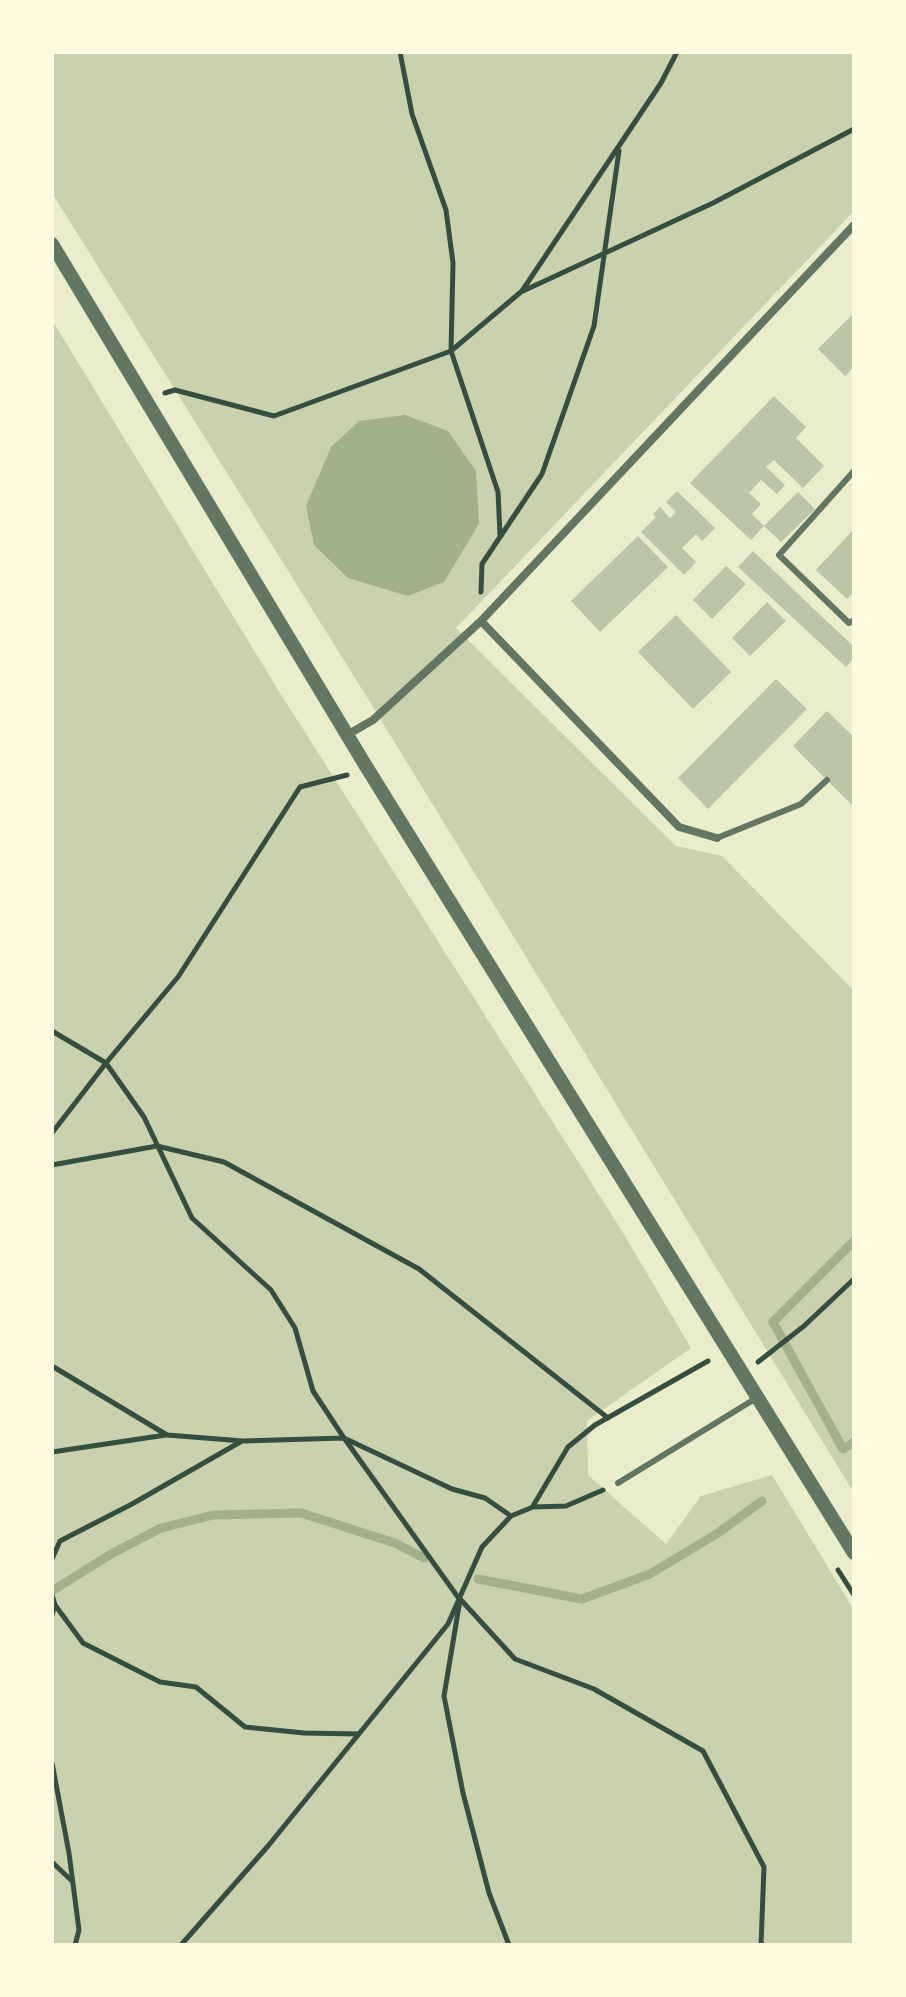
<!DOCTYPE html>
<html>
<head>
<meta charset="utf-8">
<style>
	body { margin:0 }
	#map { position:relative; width:906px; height:1997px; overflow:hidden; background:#e9edc9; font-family:"PT Sans Narrow",sans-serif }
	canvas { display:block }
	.frame { position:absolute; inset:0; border:54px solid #fefae0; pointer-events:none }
</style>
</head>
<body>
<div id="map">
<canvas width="906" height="1997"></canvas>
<div class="frame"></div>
</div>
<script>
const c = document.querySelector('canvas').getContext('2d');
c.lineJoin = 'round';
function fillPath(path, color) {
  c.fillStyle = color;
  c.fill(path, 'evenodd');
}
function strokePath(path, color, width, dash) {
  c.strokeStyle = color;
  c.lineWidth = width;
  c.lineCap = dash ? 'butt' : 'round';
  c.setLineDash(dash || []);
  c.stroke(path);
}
fillPath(new Path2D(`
	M 52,52 L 854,52 L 854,211 L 456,628 L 676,846 L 722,856 L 854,991 L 854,1493 L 365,694 L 52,193 Z
	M 52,320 L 280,693 L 619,1226 L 691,1348 L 587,1421 L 588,1475 L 666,1544 L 701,1496 L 772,1475 L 854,1610 L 854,1945 L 52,1945 Z`), '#cad2ad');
fillPath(new Path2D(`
	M 405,415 L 448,431 L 476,471 L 479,524 L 444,582 L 408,596 L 348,578 L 314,545 L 306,506 L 331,447 L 359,421 Z`), '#a3b18a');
strokePath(new Path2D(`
	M 854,1241 L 773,1322 L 843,1449 L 854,1442
	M 478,1579 L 582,1599 L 650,1574 L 718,1533 L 762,1501
	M 52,1591 L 111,1554 L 161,1528 L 213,1515 L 301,1513 L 395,1543 L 424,1558`), '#a3b18a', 9);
fillPath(new Path2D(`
	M 854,313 L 854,367 L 845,376 L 818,349 Z
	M 774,396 L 806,427 L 796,438 L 824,466 L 803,488 L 774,460 L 766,467 L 785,485 L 777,494 L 761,480 L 749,493 L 761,504 L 752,514 L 764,526 L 798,492 L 815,509 L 781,542 L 764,526 L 751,540 L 690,483 Z
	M 677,491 L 715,528 L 702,541 L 696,534 L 682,548 L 696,562 L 684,575 L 641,532 L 656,517 L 653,514 L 660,507 L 670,518 L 676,512 L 666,502 Z
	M 854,529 L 854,592 L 847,599 L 816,570 Z
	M 638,536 L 668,567 L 600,632 L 571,601 Z
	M 753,551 L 854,647 L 854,658 L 846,667 L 738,567 Z
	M 726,566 L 746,584 L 712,619 L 693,600 Z
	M 767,602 L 786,621 L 750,656 L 732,638 Z
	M 676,615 L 731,672 L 693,709 L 638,652 Z
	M 776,679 L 807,709 L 708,809 L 678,778 Z
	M 827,711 L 854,737 L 854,807 L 793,746 Z`), '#bcc5a7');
strokePath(new Path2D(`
	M 400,52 L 412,114 L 446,210 L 453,263 L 451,351 L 498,492 L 500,535
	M 523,291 L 713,203 L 854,129
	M 165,393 L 175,390 L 274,416 L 451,351 L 522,291 L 661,83 L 677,52
	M 481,592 L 482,564 L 542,474 L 594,326 L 619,151
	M 52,1031 L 106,1063 L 144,1117 L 192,1218 L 271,1290 L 295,1328 L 313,1391 L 344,1438 L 452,1489 L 485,1498 L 511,1516
	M 52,1133 L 106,1063 L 178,977 L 300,787 L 347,775
	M 52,1165 L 157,1146 L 224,1162 L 419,1269 L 608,1418
	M 758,1362 L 804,1326 L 854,1279
	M 52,1366 L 167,1435 L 243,1441 L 344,1438 L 460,1600 L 444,1696 L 463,1793 L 489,1893 L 509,1945
	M 52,1452 L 166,1435
	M 533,1506 L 568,1447 L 595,1425 L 708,1361
	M 52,1559 L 60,1541 L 132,1504 L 242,1441
	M 838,1570 L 854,1595
	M 52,1595 L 55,1605 L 52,1615
	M 461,1600 L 515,1659 L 594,1689 L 703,1751 L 764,1867 L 761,1945
	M 55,1605 L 83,1643 L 160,1682 L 196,1687 L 245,1727 L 304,1733 L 359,1734
	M 52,1763 L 69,1853 L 79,1930 L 75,1945
	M 52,1862 L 72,1881
	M 181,1945 L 268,1846 L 448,1624 L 482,1547 L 511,1516 L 533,1507 L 566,1506 L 603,1490`), '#344e41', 5);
strokePath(new Path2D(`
	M 854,471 L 779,555 L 849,623 L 854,620
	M 717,838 L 801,804 L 827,780
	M 618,1483 L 758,1397`), '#617663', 6);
strokePath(new Path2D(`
	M 481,621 L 679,827 L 717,838
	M 347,735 L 373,720 L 481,621 L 854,225`), '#617663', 8);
strokePath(new Path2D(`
	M 52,244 L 364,763 L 854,1553`), '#617663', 14);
</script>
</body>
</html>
